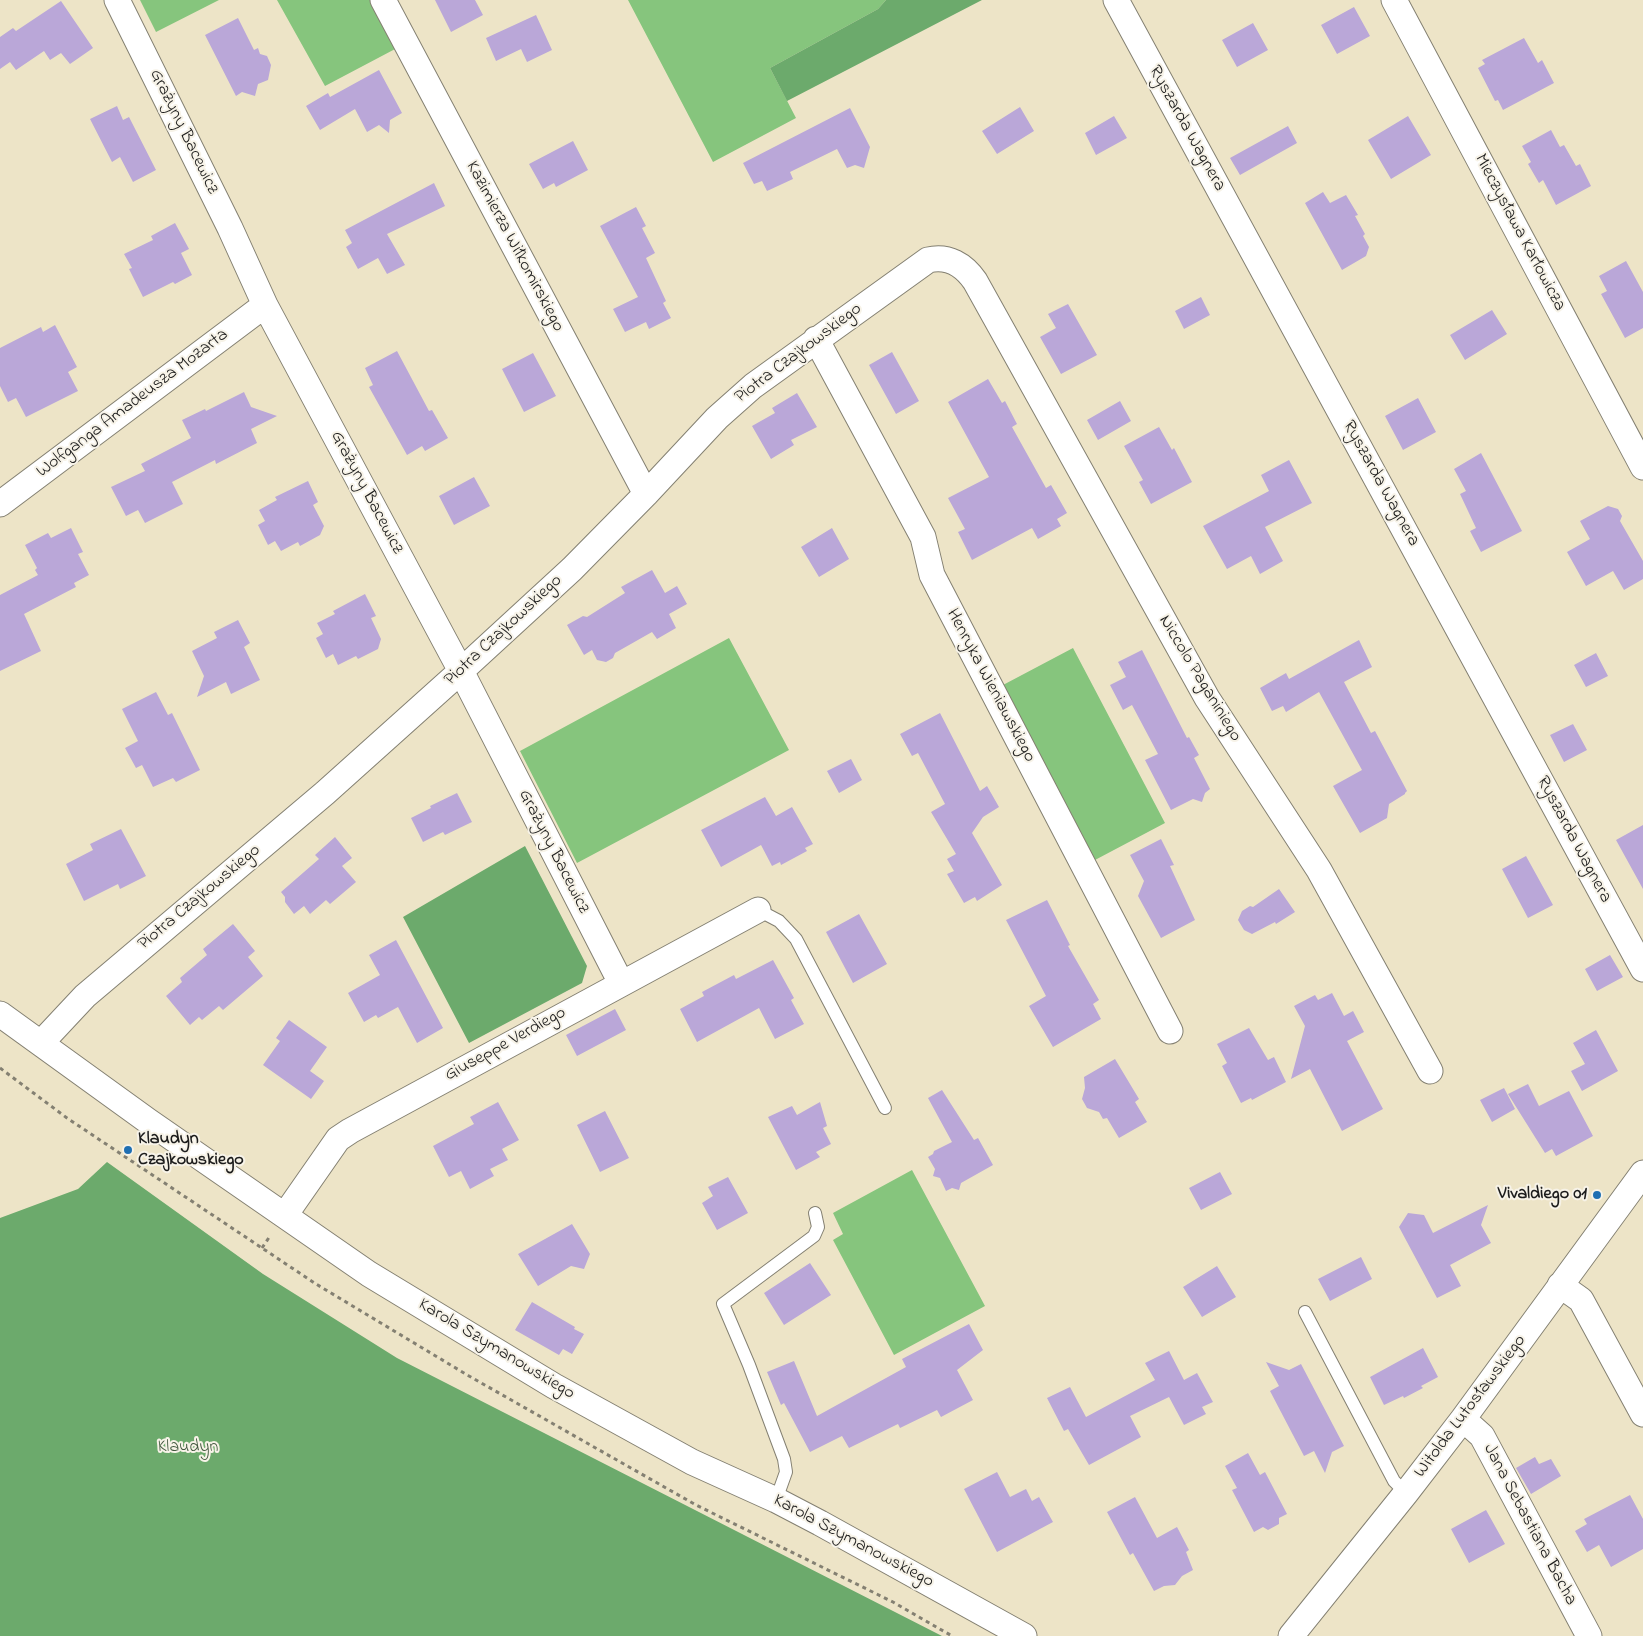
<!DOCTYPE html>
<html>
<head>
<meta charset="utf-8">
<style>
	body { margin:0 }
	canvas { display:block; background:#ede4c7 }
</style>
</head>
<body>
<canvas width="1643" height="1636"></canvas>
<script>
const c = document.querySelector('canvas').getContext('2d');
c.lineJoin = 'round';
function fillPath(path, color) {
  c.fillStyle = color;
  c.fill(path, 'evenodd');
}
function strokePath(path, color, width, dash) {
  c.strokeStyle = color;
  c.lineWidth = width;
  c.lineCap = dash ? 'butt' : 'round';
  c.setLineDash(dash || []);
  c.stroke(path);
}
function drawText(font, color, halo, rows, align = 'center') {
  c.font = font + ' "Indie Flower",sans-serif';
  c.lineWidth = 4;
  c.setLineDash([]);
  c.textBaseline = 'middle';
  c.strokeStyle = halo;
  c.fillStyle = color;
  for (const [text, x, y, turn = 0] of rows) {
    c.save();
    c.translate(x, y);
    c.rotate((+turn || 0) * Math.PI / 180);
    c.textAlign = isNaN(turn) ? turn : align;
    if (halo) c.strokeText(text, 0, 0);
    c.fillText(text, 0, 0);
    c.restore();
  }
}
fillPath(new Path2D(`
	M 140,0 L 219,0 L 156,32 Z
	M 277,0 L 371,0 L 397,48 L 325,86 Z
	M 628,0 L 886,0 L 878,9 L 770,68 L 796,118 L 713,162 Z
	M 729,638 L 789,750 L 577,863 L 520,751 Z
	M 1073,648 L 1165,823 L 1095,860 L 1003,685 Z
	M 912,1170 L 985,1306 L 894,1355 L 833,1240 L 843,1234 L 833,1213 Z`), '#86c57d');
fillPath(new Path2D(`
	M 886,0 L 982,0 L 787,101 L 770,68 L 878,9 Z
	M 525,846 L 587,966 L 582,983 L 469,1043 L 403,917 Z
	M 107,1162 L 263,1274 L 397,1358 L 942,1636 L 0,1636 L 0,1218 L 78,1189 Z`), '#6caa6c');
fillPath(new Path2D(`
	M 435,0 L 475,0 L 483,15 L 451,32 Z
	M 61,1 L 93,48 L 70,64 L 61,53 L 50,60 L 44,51 L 16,70 L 10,62 L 0,69 L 0,37 L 13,28 L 16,31 Z
	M 1354,7 L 1370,36 L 1337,54 L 1321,25 Z
	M 536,15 L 552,50 L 527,62 L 521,49 L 496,61 L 486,38 Z
	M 238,18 L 254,50 L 258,48 L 260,54 L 267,56 L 271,65 L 268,80 L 258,84 L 255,96 L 242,92 L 236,96 L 205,35 Z
	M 1253,23 L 1268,50 L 1237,67 L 1222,40 Z
	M 1524,38 L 1538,63 L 1542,60 L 1554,83 L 1503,110 L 1498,100 L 1495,101 L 1478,68 L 1485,64 L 1482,60 Z
	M 379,70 L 402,113 L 390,120 L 389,133 L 379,125 L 367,132 L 355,109 L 320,130 L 306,106 L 328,93 L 330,97 Z
	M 117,106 L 123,120 L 129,117 L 156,170 L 133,182 L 120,157 L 112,162 L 90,119 Z
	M 1020,107 L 1034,131 L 997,154 L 982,131 Z
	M 850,108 L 870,147 L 864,168 L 855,165 L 847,168 L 837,149 L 790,172 L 793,179 L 767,191 L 762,181 L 754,184 L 743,163 Z
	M 1114,116 L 1127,138 L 1096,155 L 1085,133 Z
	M 1408,116 L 1431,155 L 1391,179 L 1368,140 Z
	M 1288,126 L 1297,143 L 1240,175 L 1230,158 Z
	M 1551,130 L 1560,147 L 1564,145 L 1576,166 L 1580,164 L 1591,186 L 1556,205 L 1543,180 L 1539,183 L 1528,164 L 1531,162 L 1522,146 Z
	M 573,141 L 588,170 L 556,187 L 554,183 L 543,189 L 529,164 Z
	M 434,183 L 445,206 L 387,234 L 405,265 L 387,274 L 378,258 L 358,269 L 346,247 L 352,243 L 345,230 Z
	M 1323,192 L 1330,203 L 1346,195 L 1358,215 L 1355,216 L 1365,234 L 1363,236 L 1369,247 L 1366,256 L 1342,270 L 1305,203 Z
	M 636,207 L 646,226 L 642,228 L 655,253 L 646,258 L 666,301 L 663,303 L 671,318 L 649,329 L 646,322 L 625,332 L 613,309 L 638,297 L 600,226 Z
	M 175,223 L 189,249 L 181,253 L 192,275 L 175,284 L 173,282 L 143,297 L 129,269 L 132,268 L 124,254 L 153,240 L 151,236 Z
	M 1626,261 L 1643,292 L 1643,328 L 1625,338 L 1601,294 L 1607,291 L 1599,276 Z
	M 1201,297 L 1210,315 L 1184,329 L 1175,311 Z
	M 1068,304 L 1097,355 L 1061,374 L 1040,337 L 1056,328 L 1048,314 Z
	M 1492,310 L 1507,334 L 1465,360 L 1450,335 Z
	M 55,325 L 77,367 L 68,372 L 78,391 L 26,417 L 16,398 L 8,402 L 0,386 L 0,348 L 41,327 L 43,332 Z
	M 397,351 L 429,411 L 432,410 L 448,438 L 425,451 L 422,446 L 407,455 L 369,387 L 373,385 L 365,368 Z
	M 892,352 L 919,401 L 896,414 L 869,365 Z
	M 533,353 L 556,396 L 524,412 L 502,369 Z
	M 988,379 L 1002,403 L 1005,401 L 1017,424 L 1012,427 L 1046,488 L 1051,485 L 1067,513 L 1057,519 L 1061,526 L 1038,539 L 1032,528 L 972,560 L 958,532 L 965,529 L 948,498 L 989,477 L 948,402 Z
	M 244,392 L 251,407 L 277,416 L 251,429 L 257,443 L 216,464 L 215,460 L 172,482 L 183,504 L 145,523 L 138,510 L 126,516 L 111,487 L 145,471 L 141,464 L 191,438 L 182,420 L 205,409 L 206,411 Z
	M 797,393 L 817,427 L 791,440 L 794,445 L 771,459 L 752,426 L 775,413 L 772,408 Z
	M 1418,398 L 1436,432 L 1403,450 L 1385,416 Z
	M 1120,401 L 1131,421 L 1098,440 L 1087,420 Z
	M 1159,427 L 1172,450 L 1174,448 L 1192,482 L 1151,504 L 1139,482 L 1143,480 L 1124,446 Z
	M 1481,453 L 1522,531 L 1481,552 L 1470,531 L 1476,528 L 1460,494 L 1466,491 L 1454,469 Z
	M 1289,460 L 1312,503 L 1265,527 L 1283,561 L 1260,574 L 1251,556 L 1227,569 L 1203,526 L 1269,491 L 1261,475 Z
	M 474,477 L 490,506 L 454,525 L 439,496 Z
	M 308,481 L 318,502 L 313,505 L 324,526 L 320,535 L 300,546 L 298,542 L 281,551 L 275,541 L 268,545 L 258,525 L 265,521 L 259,510 L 277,500 L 275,497 Z
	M 1608,506 L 1618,509 L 1622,516 L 1620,521 L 1643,561 L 1643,579 L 1624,590 L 1613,571 L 1586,586 L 1567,552 L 1590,539 L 1580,521 Z
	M 71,528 L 83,552 L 78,554 L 89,575 L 74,583 L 76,587 L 24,614 L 41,651 L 0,671 L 0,595 L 38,575 L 35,570 L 37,568 L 25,545 L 48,533 L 51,538 Z
	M 832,528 L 849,559 L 819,577 L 801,547 Z
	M 652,570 L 665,593 L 677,586 L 687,604 L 669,614 L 676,628 L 657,639 L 652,632 L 615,653 L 613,658 L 606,662 L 597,660 L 592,650 L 584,655 L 567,625 L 583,616 L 587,617 L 625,593 L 621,587 Z
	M 365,594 L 376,616 L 371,618 L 381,639 L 378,649 L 358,659 L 356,656 L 338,665 L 333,654 L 326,658 L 316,638 L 323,634 L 317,623 L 335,614 L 333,611 Z
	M 238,620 L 250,643 L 244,647 L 260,680 L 231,694 L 226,682 L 197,697 L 204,676 L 192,651 L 217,638 L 214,632 Z
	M 1359,640 L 1372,667 L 1344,682 L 1371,733 L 1375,731 L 1407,791 L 1405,793 L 1405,794 L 1389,804 L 1387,818 L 1360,833 L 1333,786 L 1362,770 L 1319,692 L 1286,712 L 1283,706 L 1272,711 L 1260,688 L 1286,673 L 1289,679 Z
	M 1142,650 L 1187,738 L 1189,737 L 1199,755 L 1194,758 L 1210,789 L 1205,793 L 1202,802 L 1193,799 L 1171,810 L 1145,760 L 1158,754 L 1132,705 L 1123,710 L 1110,685 L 1126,677 L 1118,662 Z
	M 1596,653 L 1608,676 L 1586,687 L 1574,665 Z
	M 156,692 L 168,715 L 172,713 L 200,770 L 176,782 L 173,778 L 153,787 L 142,765 L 136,768 L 125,748 L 138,741 L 122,709 Z
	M 940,713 L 980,791 L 987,786 L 999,807 L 983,817 L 972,833 L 1002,885 L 977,901 L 975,897 L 964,903 L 947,874 L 954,871 L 947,859 L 956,854 L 931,812 L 945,804 L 918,753 L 912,756 L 900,734 Z
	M 1573,724 L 1587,750 L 1564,762 L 1550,735 Z
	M 851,759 L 862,780 L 839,793 L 827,771 Z
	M 457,793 L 472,822 L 445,835 L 443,832 L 423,842 L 411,818 L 431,808 L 430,806 Z
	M 765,797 L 776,816 L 792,807 L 813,844 L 805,848 L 807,851 L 781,865 L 780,862 L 772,866 L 761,845 L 721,867 L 701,830 Z
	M 1643,825 L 1643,889 L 1616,840 Z
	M 121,829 L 146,876 L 120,889 L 118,884 L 84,901 L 66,864 L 93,850 L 90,844 Z
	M 335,837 L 352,858 L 342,866 L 356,882 L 330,904 L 326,900 L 310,914 L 304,906 L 294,914 L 285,902 L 285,897 L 281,892 L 319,859 L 315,855 Z
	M 1161,839 L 1174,865 L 1170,866 L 1195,920 L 1161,938 L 1138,896 L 1144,881 L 1130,855 Z
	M 1526,856 L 1553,905 L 1528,918 L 1502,869 Z
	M 1279,889 L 1295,912 L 1276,924 L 1275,922 L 1252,934 L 1244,930 L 1238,920 L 1242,911 L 1250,906 L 1253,907 Z
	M 1047,900 L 1070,945 L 1068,946 L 1099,1000 L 1093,1004 L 1101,1019 L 1053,1047 L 1029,1006 L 1046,996 L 1006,920 Z
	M 859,914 L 887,964 L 853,983 L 826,932 Z
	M 233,924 L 255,951 L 248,957 L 263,976 L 223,1010 L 219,1006 L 202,1020 L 199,1017 L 190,1025 L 166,996 L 182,982 L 180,978 L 207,955 L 203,949 Z
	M 396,940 L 443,1028 L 417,1043 L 398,1007 L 378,1018 L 376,1015 L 364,1022 L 348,993 L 380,975 L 369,955 Z
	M 1610,955 L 1623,977 L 1597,991 L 1585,969 Z
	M 773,960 L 794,998 L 791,1000 L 804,1024 L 775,1039 L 759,1008 L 697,1042 L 680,1009 L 704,996 L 702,992 L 734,975 L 736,979 Z
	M 1332,993 L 1344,1016 L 1353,1011 L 1364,1032 L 1347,1041 L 1383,1109 L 1342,1131 L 1310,1069 L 1291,1079 L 1305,1026 L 1294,1006 L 1315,995 L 1318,1000 Z
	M 615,1009 L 626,1030 L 577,1056 L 566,1035 Z
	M 289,1020 L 327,1047 L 310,1071 L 324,1081 L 311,1099 L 263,1065 L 280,1041 L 276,1038 Z
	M 1249,1028 L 1268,1060 L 1274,1057 L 1286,1082 L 1252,1100 L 1251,1098 L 1241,1103 L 1222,1066 L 1227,1063 L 1217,1044 Z
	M 1596,1030 L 1618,1071 L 1582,1091 L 1571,1071 L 1585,1064 L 1573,1043 Z
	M 1115,1059 L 1139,1099 L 1135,1102 L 1147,1122 L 1119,1138 L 1107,1118 L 1103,1119 L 1099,1112 L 1087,1108 L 1082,1099 L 1085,1088 L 1084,1077 Z
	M 1528,1084 L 1539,1106 L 1569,1091 L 1593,1136 L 1556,1156 L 1552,1149 L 1545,1153 L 1508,1094 Z
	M 1504,1088 L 1515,1109 L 1492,1122 L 1480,1100 Z
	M 942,1090 L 974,1140 L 978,1138 L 993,1165 L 961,1183 L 959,1190 L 952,1188 L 946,1191 L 940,1178 L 933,1176 L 935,1169 L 928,1157 L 933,1154 L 934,1151 L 952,1142 L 928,1098 Z
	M 498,1102 L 519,1140 L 502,1149 L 508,1160 L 490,1169 L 494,1176 L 470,1189 L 461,1171 L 449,1177 L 433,1146 L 474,1124 L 470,1117 Z
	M 820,1102 L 827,1126 L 823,1128 L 831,1144 L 816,1152 L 820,1157 L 796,1170 L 768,1117 L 792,1106 L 797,1115 Z
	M 605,1111 L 629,1158 L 600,1172 L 577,1125 Z
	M 1220,1172 L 1232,1194 L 1201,1210 L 1189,1188 Z
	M 728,1177 L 748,1213 L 717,1230 L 702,1203 L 713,1196 L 708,1187 Z
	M 1488,1205 L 1481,1225 L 1491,1243 L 1450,1265 L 1461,1286 L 1437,1298 L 1399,1227 L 1408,1213 L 1424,1215 L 1433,1233 Z
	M 572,1224 L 590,1254 L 584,1269 L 571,1266 L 538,1286 L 518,1254 Z
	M 1361,1257 L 1372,1279 L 1330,1301 L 1318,1279 Z
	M 810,1263 L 831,1295 L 784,1325 L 764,1293 Z
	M 1217,1266 L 1236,1297 L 1202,1317 L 1183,1287 Z
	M 532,1302 L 575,1327 L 574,1329 L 584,1334 L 572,1354 L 563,1349 L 559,1355 L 515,1330 Z
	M 969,1324 L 983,1350 L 957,1370 L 973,1400 L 941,1417 L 937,1410 L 900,1428 L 898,1424 L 849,1448 L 842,1436 L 810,1452 L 784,1403 L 781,1405 L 767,1372 L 794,1361 L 817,1416 L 906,1367 L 902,1359 Z
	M 1423,1348 L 1438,1377 L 1421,1386 L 1423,1388 L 1404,1398 L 1403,1396 L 1384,1405 L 1370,1377 Z
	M 1169,1351 L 1184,1380 L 1197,1373 L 1213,1402 L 1202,1407 L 1206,1414 L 1184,1425 L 1169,1397 L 1130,1416 L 1141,1437 L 1089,1465 L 1068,1429 L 1064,1431 L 1047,1398 L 1070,1387 L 1086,1417 L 1155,1380 L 1145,1363 Z
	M 1266,1362 L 1289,1370 L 1301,1364 L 1344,1446 L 1332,1452 L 1325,1473 L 1314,1451 L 1304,1456 L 1270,1391 L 1279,1386 Z
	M 1248,1453 L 1260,1475 L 1265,1472 L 1287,1514 L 1279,1518 L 1279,1524 L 1268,1530 L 1263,1527 L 1254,1532 L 1232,1490 L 1237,1488 L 1225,1466 Z
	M 1535,1457 L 1539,1464 L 1551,1459 L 1561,1476 L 1531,1494 L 1516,1468 Z
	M 997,1472 L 1010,1497 L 1026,1489 L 1032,1501 L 1039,1497 L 1053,1522 L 997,1552 L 964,1489 Z
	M 1630,1495 L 1643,1519 L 1643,1549 L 1611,1567 L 1599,1545 L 1587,1552 L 1575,1531 L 1587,1524 L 1584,1519 Z
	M 1135,1497 L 1157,1538 L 1177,1527 L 1189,1550 L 1186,1552 L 1193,1570 L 1182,1576 L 1175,1585 L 1164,1586 L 1154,1591 L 1133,1553 L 1130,1555 L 1107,1512 Z
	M 1486,1510 L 1505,1544 L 1469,1563 L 1451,1529 Z`), '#baa7d8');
const service = new Path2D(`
	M 758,910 L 779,921 L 796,939 L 885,1108
	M 1305,1312 L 1394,1481 L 1406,1493
	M 776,1500 L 786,1472 L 784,1459 L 749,1365 L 723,1304 L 814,1236 L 818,1227 L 815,1213`);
const minor = new Path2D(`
	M 117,0 L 230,228 L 265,305 L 461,671 L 621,983
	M 383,0 L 646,494
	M 1116,0 L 1643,969
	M 1394,0 L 1643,467
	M 816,339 L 923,537 L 932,575 L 1170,1031
	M 0,504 L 265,305
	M 0,1014 L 148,1121 L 369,1274 L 554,1386 L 692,1462 L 776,1500 L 820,1523 L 1024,1636
	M 41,1043 L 85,996 L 325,793 L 461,671 L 572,569 L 646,494 L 717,418 L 753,386 L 928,260 C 948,255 964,265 975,281 L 1207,698 L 1319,870 L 1430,1071
	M 285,1215 L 338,1139 L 350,1131 L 758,910
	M 1560,1285 L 1581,1300 L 1643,1414
	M 1463,1419 L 1482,1436 L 1589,1636
	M 1291,1636 L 1406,1493 L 1463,1419 L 1643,1173`);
strokePath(service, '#848072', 14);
strokePath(minor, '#848072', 27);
strokePath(new Path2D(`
	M 0,1068 L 67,1118 L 316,1284 L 469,1376 L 696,1505 L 893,1602 L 952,1636
	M 262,1248 L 270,1236`), '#848072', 3, [4, 4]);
strokePath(service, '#fff', 12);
strokePath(minor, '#fff', 25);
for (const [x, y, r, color] of [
	[128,1150,5,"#1f6fb2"],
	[1597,1195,5,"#1f6fb2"]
]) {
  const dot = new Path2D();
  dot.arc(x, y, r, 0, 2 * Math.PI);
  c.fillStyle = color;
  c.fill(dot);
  strokePath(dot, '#f7f3e8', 2);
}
drawText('18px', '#1c1c1c', '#f7f3e8', [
	["Ryszarda Wagnera",1186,129,61],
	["Grażyny Bacewicz",183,132,64],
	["Mieczysława Karłowicza",1519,233,62],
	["Kazimierza Wiłkomirskiego",514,247,62],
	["Piotra Czajkowskiego",799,354,-37],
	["Wolfganga Amadeusza Mozarta",133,404,-37],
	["Ryszarda Wagnera",1380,484,61],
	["Grażyny Bacewicz",366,493,62],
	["Piotra Czajkowskiego",504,631,-43],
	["Niccolo Paganiniego",1199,679,59],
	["Henryka Wieniawskiego",990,686,62],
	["Ryszarda Wagnera",1573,840,62],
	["Grażyny Bacewicz",553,852,63],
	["Piotra Czajkowskiego",200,898,-40],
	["Giuseppe Verdiego",506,1045,-29],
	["Karola Szymanowskiego",496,1350,31],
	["Witolda Lutosławskiego",1471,1407,-53],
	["Jana Sebastiana Bacha",1529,1525,62],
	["Karola Szymanowskiego",853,1542,28]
]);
drawText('bold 18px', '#1c1c1c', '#f7f3e8', [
	["Klaudyn",138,1140],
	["Czajkowskiego",138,1161],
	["Vivaldiego 01",1587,1195,"right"]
], 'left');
drawText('18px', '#41573e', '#f7f3e8', [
	["Klaudyn",188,1448]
]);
</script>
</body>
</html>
